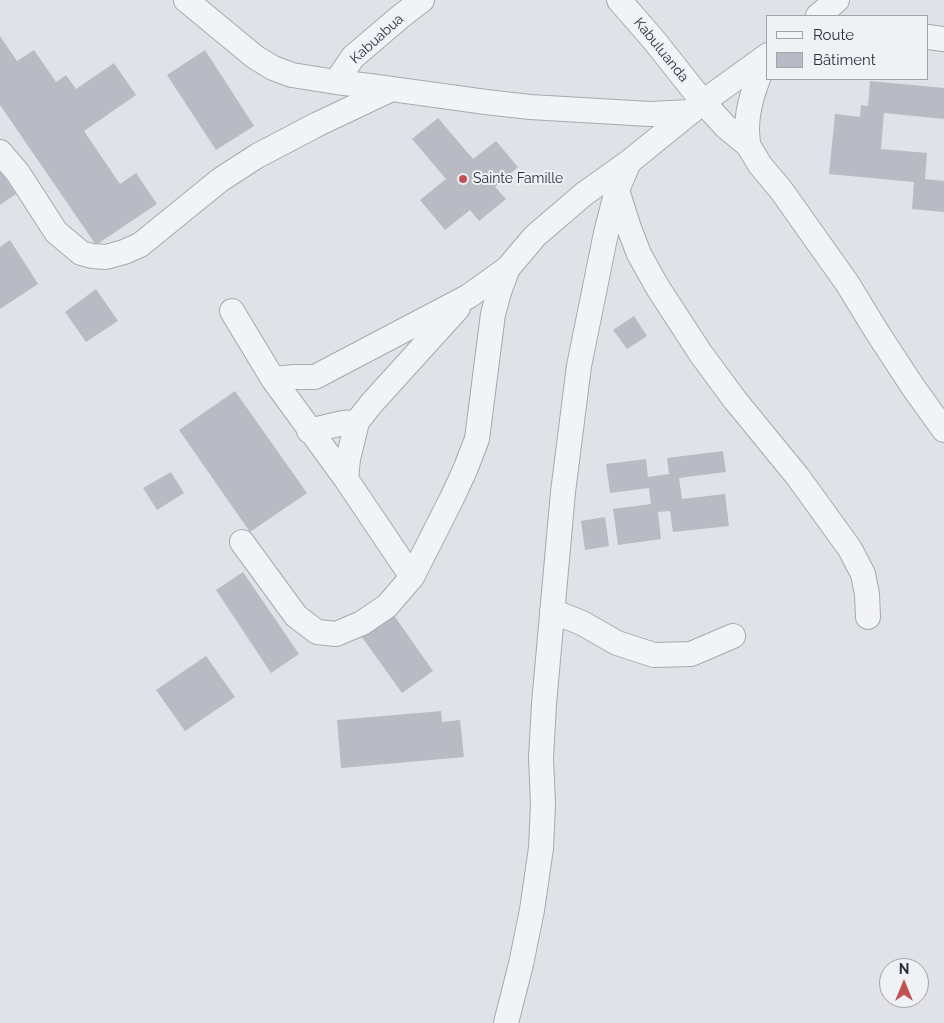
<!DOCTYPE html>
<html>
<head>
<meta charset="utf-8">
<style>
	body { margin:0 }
	#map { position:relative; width:944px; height:1023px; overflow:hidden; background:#e0e2e7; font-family:Raleway,sans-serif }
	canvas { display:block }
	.legend { position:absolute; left:766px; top:15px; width:162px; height:65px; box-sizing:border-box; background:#eff1f5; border:1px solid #a0a3ab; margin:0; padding:6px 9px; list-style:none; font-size:15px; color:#2a2f3d }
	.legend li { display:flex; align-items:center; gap:10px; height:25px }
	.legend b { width:25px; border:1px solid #a0a3ab }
	.north { position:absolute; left:879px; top:958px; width:50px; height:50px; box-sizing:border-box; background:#eff1f5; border:1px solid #a0a3ab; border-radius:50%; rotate:0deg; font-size:14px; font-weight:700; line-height:20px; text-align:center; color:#2a2f3d }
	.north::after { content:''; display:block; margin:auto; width:18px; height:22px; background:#c05254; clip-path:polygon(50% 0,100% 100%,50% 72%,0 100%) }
</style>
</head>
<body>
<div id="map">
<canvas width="944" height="1023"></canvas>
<ul class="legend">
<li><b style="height:6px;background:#f2f3f6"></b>Route</li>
<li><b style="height:14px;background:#b8bbc3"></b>Bâtiment</li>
</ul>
<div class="north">N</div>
</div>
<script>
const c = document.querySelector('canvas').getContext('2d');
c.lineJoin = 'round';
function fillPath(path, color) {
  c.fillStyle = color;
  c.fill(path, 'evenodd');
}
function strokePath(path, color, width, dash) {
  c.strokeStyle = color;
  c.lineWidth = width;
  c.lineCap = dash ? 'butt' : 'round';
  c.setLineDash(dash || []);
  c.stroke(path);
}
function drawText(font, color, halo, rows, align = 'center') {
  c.font = font + ' Raleway,sans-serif';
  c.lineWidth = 4;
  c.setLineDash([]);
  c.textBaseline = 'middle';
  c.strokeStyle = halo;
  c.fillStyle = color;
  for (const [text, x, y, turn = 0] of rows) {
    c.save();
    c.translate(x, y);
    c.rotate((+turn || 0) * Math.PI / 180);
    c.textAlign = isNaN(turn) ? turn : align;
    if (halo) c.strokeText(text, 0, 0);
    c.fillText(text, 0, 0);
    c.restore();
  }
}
fillPath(new Path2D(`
	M 0,36 L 17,61 L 34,50 L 56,82 L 66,75 L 76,89 L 114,63 L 136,95 L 84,131 L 120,184 L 136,173 L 157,204 L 96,245 L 0,105 Z
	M 205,50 L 254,126 L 216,150 L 167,75 Z
	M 870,81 L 944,88 L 944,119 L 884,113 L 881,149 L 927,153 L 925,179 L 944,181 L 944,212 L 912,209 L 914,182 L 829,174 L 835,114 L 860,117 L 861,105 L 868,106 Z
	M 438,118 L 473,159 L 496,141 L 518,167 L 495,187 L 506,199 L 479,221 L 470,210 L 445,230 L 420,200 L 446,179 L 412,139 Z
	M 0,170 L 16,194 L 0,205 Z
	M 10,240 L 38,284 L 0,309 L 0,247 Z
	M 96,289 L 118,321 L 86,342 L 65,312 Z
	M 634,316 L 647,336 L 627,349 L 613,330 Z
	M 235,391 L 307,493 L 250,532 L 179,430 Z
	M 723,451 L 726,472 L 679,478 L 682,499 L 725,494 L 729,526 L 673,532 L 670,511 L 658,512 L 661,539 L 618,545 L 613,509 L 651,504 L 649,488 L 610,493 L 606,464 L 646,459 L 648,477 L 669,474 L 667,458 Z
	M 171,472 L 184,493 L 157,510 L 143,488 Z
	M 605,517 L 609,546 L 585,550 L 581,521 Z
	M 243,572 L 299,654 L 271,673 L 216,590 Z
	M 391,611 L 433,671 L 402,693 L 359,633 Z
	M 206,656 L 235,697 L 185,731 L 156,690 Z
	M 441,711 L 442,722 L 460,720 L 464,757 L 341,768 L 337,720 Z`), '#b8bbc3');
const minor = new Path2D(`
	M 186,0 L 255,57 L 273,68 L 292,75 L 336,82 L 370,86 L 486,102 L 530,107 L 650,114 L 691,112
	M 619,0 L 653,39 L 703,102 L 726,127 L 748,145 L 760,165 L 781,190 L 847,283 L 877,332 L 913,387 L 944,430
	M 818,16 L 837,0
	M 928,37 L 944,39
	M 336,82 L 353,57 L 400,17 L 422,0
	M 748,145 C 748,140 747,135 747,129 C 747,104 758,78 767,56
	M 0,152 L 18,173 L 56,232 L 81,253 L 92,256 L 106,257 L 124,252 L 140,245 L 220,180 L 257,156 L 318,124 L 392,89
	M 617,190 L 629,228 L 639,254 L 658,288 L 701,354 L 735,400 L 798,477 L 850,549 L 863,574 L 867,594 L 868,617
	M 232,311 L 273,379 L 346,479 L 412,577
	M 273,379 L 294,377 L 315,377 L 469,296 L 508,268
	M 309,431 L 343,423 L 357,422
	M 346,479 L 348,459 L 357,422 L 371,404 L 458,308
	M 242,542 L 296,616 L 317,632 L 336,634 L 362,623 L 387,606 L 412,577 L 452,498 L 465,470 L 477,439 L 493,314 L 499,292 L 508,268 L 535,236 L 584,194 L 629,162 L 703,102 L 768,55
	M 552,611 L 582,623 L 617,643 L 654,655 L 691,654 L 733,636
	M 506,1023 L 521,964 L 532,910 L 541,848 L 543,804 L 541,758 L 544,704 L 563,492 L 579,366 L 606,233 L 617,190 L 629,162`);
strokePath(minor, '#a6a9b1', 26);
strokePath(minor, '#f2f3f6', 24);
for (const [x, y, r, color] of [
	[463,179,5,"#c05254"]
]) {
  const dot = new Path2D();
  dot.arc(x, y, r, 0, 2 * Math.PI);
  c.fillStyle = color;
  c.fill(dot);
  strokePath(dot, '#eff1f5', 2);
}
drawText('14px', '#2a2f3d', '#eff1f5', [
	["Kabuabua",377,39,-42],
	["Kabuluanda",661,50,51]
]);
drawText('14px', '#2a2f3d', '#eff1f5', [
	["Sainte Famille",473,179]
], 'left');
</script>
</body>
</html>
